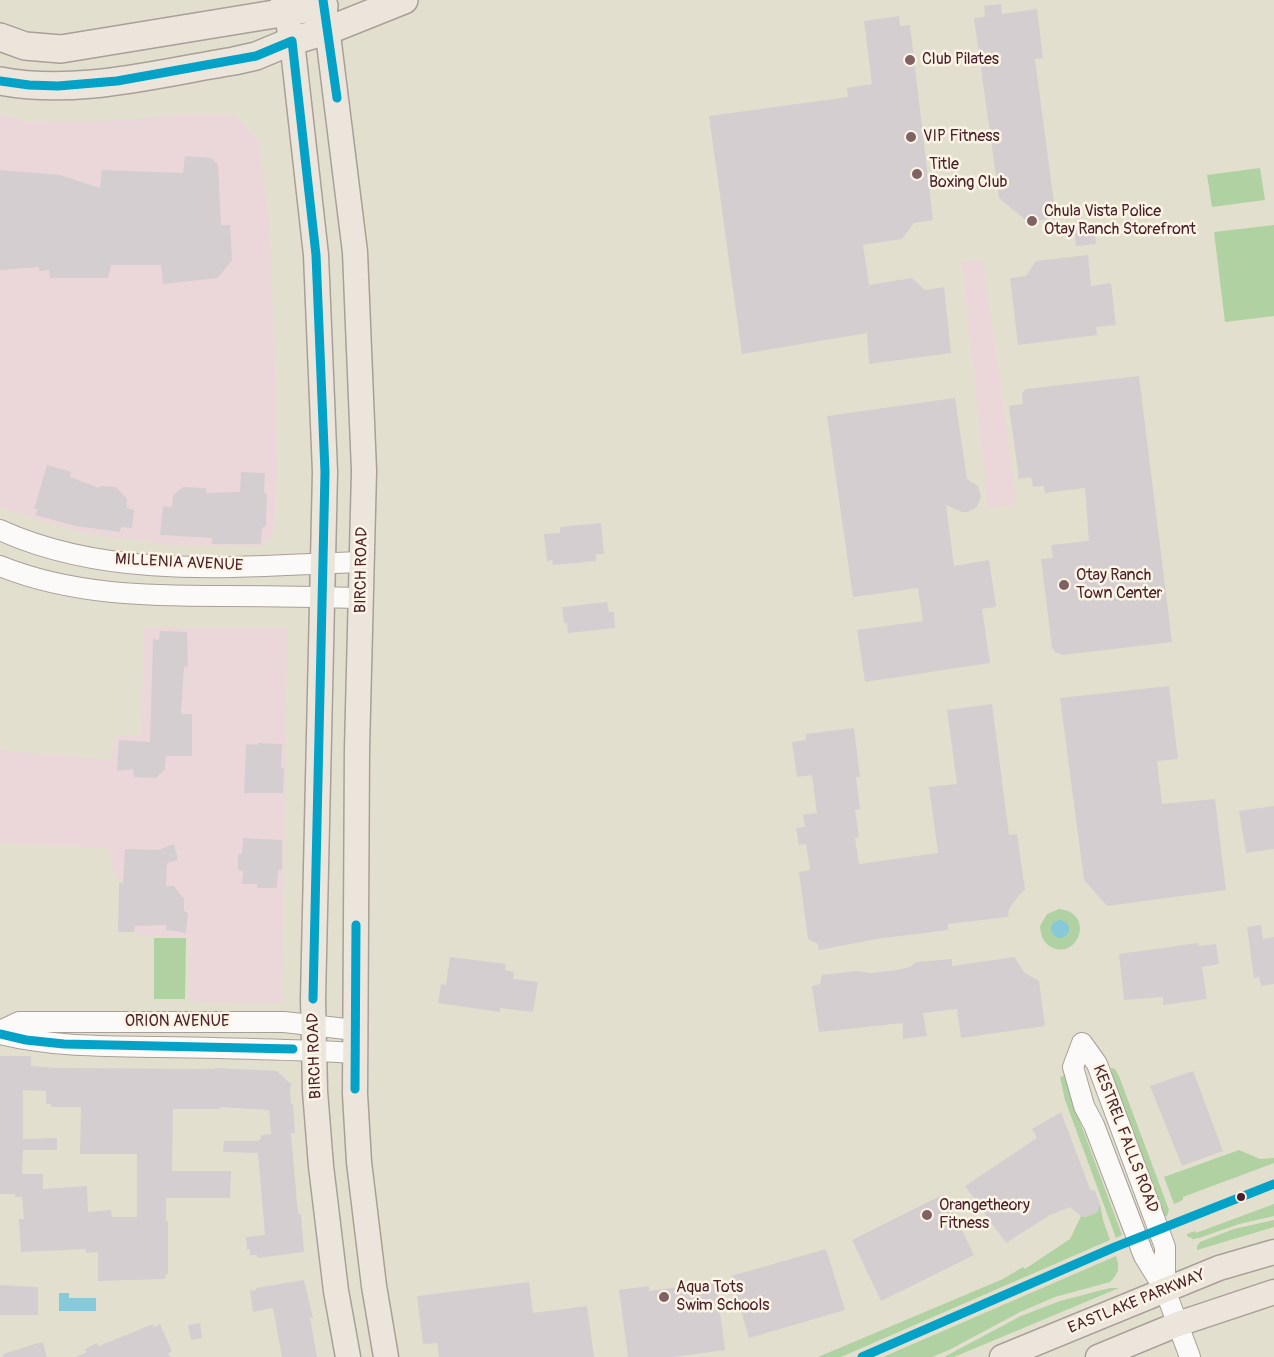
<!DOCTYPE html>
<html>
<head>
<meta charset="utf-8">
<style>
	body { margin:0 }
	canvas { display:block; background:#e3dfce }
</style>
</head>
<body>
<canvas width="1274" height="1357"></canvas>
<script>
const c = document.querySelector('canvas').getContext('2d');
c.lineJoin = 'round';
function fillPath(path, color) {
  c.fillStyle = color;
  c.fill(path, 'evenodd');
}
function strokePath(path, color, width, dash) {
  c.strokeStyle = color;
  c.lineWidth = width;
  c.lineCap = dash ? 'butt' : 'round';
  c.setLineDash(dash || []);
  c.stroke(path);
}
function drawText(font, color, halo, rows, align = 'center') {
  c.font = font + ' Pangolin,sans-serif';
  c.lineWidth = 5;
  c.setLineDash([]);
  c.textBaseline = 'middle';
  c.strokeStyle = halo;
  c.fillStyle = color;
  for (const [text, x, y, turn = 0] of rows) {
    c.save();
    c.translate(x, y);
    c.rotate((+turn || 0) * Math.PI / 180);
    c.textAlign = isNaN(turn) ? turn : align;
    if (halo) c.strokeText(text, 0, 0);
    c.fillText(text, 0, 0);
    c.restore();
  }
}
fillPath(new Path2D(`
	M 0,114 L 26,122 L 109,121 L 197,114 L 234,115 L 259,141 L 269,216 L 276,388 L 277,471 L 274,532 L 262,546 L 175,545 L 110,537 L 74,531 L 0,507 Z
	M 983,260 L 1017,504 L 988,508 L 962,262 Z
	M 287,627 L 282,1003 L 189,1002 L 190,937 L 136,936 L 137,882 L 116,880 L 109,848 L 0,843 L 0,750 L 110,760 L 116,735 L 141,736 L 144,628 Z`), '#ebd7da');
fillPath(new Path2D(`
	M 1260,168 L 1265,200 L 1212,207 L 1207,175 Z
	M 1274,225 L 1274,316 L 1225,322 L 1214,232 Z
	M 1059,909 C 1096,913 1078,961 1051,947 C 1043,943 1041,935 1040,926 L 1047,914 Z
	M 154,938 L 186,938 L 185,999 L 154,999 Z
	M 1111,1068 L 1115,1069 L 1119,1076 L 1169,1210 L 1167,1216 L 1163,1217 L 1112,1079 Z
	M 1065,1075 L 1070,1095 L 1122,1235 L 1116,1238 L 1065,1100 L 1060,1077 Z
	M 1239,1150 L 1260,1159 L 1274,1158 L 1274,1163 L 1183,1197 L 1183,1200 L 1174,1204 L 1164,1177 Z
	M 1100,1204 L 1103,1220 L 1110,1240 L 841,1357 L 818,1357 L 1003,1279 L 1023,1267 L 1025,1269 L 1070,1239 L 1081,1216 L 1085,1217 L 1096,1213 Z
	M 1274,1204 L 1274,1216 L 1239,1224 L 1199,1238 L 1193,1239 L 1187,1236 L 1187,1234 L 1195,1231 L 1196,1233 Z
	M 1274,1220 L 1274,1227 L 1197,1250 L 1197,1246 L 1200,1242 L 1234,1229 Z
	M 1116,1256 C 1120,1267 1119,1274 1110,1282 L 1055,1297 L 1020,1312 L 949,1350 L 932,1357 L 883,1357 Z
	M 1110,1288 L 1119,1288 L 954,1357 L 944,1357 L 1021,1316 L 1060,1301 Z`), '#b0d1a1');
fillPath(new Path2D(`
	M1051 929a9 9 0 1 1 18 0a9 9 0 1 1-18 0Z
	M 59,1293 L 69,1293 L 69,1298 L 96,1298 L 96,1311 L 59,1311 Z`), '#87c9d8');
fillPath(new Path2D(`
	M 1001,4 L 1002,14 L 1037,9 L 1043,58 L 1035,59 L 1056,218 L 1028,222 L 999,198 L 974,18 L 985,17 L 984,6 Z
	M 899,16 L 900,26 L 910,25 L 933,220 L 914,223 L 902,239 L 863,245 L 869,285 L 912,278 L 925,290 L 944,287 L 951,353 L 869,364 L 867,333 L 742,354 L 709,116 L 848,97 L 847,88 L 872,84 L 864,21 Z
	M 185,156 L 210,158 L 218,164 L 221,225 L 230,225 L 232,260 L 218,278 L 163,284 L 161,265 L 111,265 L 108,278 L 50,278 L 49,270 L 39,271 L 39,267 L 0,270 L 0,170 L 60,175 L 100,188 L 102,170 L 183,173 Z
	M 1094,225 L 1096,244 L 1076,246 L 1074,227 Z
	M 1088,255 L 1091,286 L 1111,283 L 1116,325 L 1096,327 L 1097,335 L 1018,345 L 1010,278 L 1026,276 L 1036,261 Z
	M 1139,376 L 1172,642 L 1063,655 L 1056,653 L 1052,648 L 1041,559 L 1053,558 L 1051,545 L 1089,541 L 1085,488 L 1045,493 L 1044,486 L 1033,487 L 1031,477 L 1019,479 L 1009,406 L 1023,404 L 1022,393 L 1026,389 Z
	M 955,398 L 967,479 L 978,486 L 981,497 L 977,507 L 968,512 L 962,512 L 946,505 L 954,566 L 989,560 L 996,607 L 982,609 L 990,663 L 865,682 L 857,630 L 923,621 L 918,588 L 853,597 L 827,416 Z
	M 47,465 L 71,472 L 70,477 L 99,488 L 100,486 L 116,487 L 127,499 L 127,508 L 134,510 L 132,528 L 121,527 L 120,532 L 76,526 L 35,515 L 38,509 L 34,509 Z
	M 241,472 L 265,473 L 264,493 L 267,494 L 266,526 L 262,528 L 261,544 L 212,544 L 212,538 L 160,535 L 163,506 L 172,507 L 173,495 L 183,487 L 206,488 L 206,493 L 240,492 Z
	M 601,523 L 604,554 L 596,554 L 596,561 L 553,565 L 552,560 L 547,561 L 544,534 L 560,533 L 560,527 Z
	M 607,602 L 609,612 L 614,612 L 615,628 L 568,633 L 567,623 L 564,623 L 562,607 Z
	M 160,631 L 187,632 L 188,666 L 184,667 L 181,714 L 192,714 L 192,756 L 166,756 L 165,769 L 156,778 L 134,777 L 133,769 L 117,771 L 119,740 L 150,742 L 153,639 L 159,640 Z
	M 1169,686 L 1178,759 L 1157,761 L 1162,804 L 1215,799 L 1226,890 L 1107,906 L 1084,880 L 1060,698 Z
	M 992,704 L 1009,835 L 1017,834 L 1025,890 L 1019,895 L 1009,909 L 1008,917 L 948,924 L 948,930 L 876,939 L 819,950 L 818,944 L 808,939 L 799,872 L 810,870 L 806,844 L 799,845 L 796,828 L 805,827 L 803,815 L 817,813 L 812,775 L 797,777 L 792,742 L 806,740 L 806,734 L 854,728 L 860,777 L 856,777 L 860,809 L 855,810 L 859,837 L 855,838 L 859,864 L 938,853 L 929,787 L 957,784 L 947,710 Z
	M 258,743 L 282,744 L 281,768 L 284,768 L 283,793 L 244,793 L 246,744 L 258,745 Z
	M 1274,806 L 1274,849 L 1246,853 L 1239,811 Z
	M 243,838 L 282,840 L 282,870 L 278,870 L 277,888 L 257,888 L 257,884 L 242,884 L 243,871 L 238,870 L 238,854 L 242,854 Z
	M 174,844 L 178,860 L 167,863 L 166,886 L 174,886 L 184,899 L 184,911 L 188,913 L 186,933 L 166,930 L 166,925 L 135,926 L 134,932 L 118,932 L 119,883 L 123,883 L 125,849 L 158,850 Z
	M 1261,925 L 1263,939 L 1274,937 L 1274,984 L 1261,986 L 1259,977 L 1254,978 L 1247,927 Z
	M 1198,943 L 1199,946 L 1216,944 L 1219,964 L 1202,967 L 1207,999 L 1163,1005 L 1163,997 L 1124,1000 L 1119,954 Z
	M 450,957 L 506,964 L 505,970 L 514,972 L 513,979 L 538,982 L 533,1012 L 500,1008 L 500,1012 L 438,1003 L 441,984 L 446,985 Z
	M 1014,957 L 1025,973 L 1039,981 L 1045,1026 L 961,1038 L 957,1009 L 923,1013 L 927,1036 L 903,1039 L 903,1023 L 819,1032 L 812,986 L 820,984 L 822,975 L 857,971 L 871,973 L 897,970 L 910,967 L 916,962 L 952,959 L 952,966 Z
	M 0,1056 L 31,1056 L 31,1066 L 57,1068 L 215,1069 L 215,1068 L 277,1071 L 292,1085 L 290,1087 L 291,1104 L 293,1104 L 295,1133 L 291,1133 L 297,1203 L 298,1214 L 301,1214 L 304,1252 L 257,1258 L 257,1255 L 250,1255 L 250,1249 L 247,1250 L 246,1237 L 265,1235 L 258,1153 L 223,1152 L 224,1141 L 257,1141 L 261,1139 L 261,1135 L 271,1134 L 269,1110 L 220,1107 L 220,1109 L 173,1109 L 172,1171 L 231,1171 L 230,1198 L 166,1198 L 166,1221 L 168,1221 L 168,1274 L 166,1274 L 165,1279 L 98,1281 L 98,1252 L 86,1253 L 86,1249 L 21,1252 L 19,1219 L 24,1219 L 22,1197 L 15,1197 L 15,1194 L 0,1194 ZM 23,1090 L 46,1091 L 46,1104 L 51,1104 L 51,1107 L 81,1107 L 80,1154 L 137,1154 L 137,1217 L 112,1217 L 111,1210 L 88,1212 L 87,1186 L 43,1189 L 43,1174 L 22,1174 L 23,1150 L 57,1150 L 57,1138 L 23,1139 Z
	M 1193,1071 L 1223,1151 L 1182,1166 L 1150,1086 Z
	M 1061,1112 L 1090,1189 L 1095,1191 L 1100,1204 L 1099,1209 L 1096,1213 L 1085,1217 L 1081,1216 L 1070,1207 L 1050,1215 L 1006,1243 L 965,1186 L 1037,1138 L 1032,1129 Z
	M 944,1194 L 974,1255 L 881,1301 L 852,1240 Z
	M 826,1249 L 845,1310 L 749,1338 L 731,1276 Z
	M 304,1280 L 313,1318 L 310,1318 L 317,1357 L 282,1357 L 273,1308 L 253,1312 L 250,1291 L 256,1290 L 256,1288 Z
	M 529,1282 L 533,1313 L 587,1306 L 594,1357 L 439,1357 L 437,1343 L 423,1344 L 417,1296 Z
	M 716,1282 L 725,1350 L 673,1357 L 628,1357 L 619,1290 L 649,1286 L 649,1291 Z
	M 0,1285 L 38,1287 L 38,1315 L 0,1315 Z
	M 200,1323 L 202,1338 L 191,1340 L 188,1325 Z
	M 153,1324 L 154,1327 L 160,1324 L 172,1351 L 168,1353 L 170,1357 L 76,1357 L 87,1352 L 85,1349 L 97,1343 L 99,1346 Z
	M 38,1343 L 43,1343 L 47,1357 L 4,1357 L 3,1354 Z`), '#d4ced0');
const minor = new Path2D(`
	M 0,530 C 112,581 242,566 362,562
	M 0,566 C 71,595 149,596 224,596 C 270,596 315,597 361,598
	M 0,1031 L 19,1022 L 284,1022 L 355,1030
	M 0,1034 C 52,1047 105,1046 159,1047 C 224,1048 289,1049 355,1053
	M 1082,1043 L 1073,1067 L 1084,1106 L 1094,1125 L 1144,1256 L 1165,1290 L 1190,1357
	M 1082,1043 L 1097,1064 L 1165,1247 L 1165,1290`);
const major = new Path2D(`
	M 283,0 L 292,41 L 316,255 L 325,472 L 313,999 L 315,1091 L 321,1166 L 336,1291 L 348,1357
	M 325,11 L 355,252 L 364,471 L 357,749 L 355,1094 L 359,1162 L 374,1286 L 386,1357
	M 1002,1357 L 1219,1268 L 1274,1252
	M 1098,1357 L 1178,1324 L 1274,1292`);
const highway = new Path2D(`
	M 0,37 L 25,46 L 61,49 L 324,6
	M 0,81 C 77,96 158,73 234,61 L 256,56 L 292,41 L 329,30 L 404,0`);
strokePath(minor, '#a8a098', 22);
strokePath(major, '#a8a098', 27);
strokePath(highway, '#a8a098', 30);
strokePath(minor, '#fbfaf8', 20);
strokePath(major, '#ece5dc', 24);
strokePath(highway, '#ece5dc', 27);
strokePath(new Path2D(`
	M 323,0 L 337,98
	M 0,81 L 29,85 L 58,86 L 117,81 L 256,56 L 292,41 L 316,255 L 325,472 L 313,999
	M 0,1034 L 26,1040 L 64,1044 L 293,1049
	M 355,1089 L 356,925
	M 862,1357 L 1115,1247 L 1274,1184`), '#04a2c6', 9);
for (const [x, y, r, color] of [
	[910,60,6,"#806264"],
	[911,137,6,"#806264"],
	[917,174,6,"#806264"],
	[1032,221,6,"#806264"],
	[1064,585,6,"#806264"],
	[1241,1197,5,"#4a1f2b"],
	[927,1215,6,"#806264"],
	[664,1297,6,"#806264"]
]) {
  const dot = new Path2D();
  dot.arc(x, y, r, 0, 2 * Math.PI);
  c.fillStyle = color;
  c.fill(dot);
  strokePath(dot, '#fcf5e5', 2);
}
drawText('16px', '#4a1f2b', '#fcf5e5', [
	["Club Pilates",922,60],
	["VIP Fitness",923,137],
	["Title",929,165],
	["Boxing Club",929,183],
	["Chula Vista Police",1044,212],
	["Otay Ranch Storefront",1044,230],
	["Otay Ranch",1076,576],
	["Town Center",1076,594],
	["Orangetheory",939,1206],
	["Fitness",939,1224],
	["Aqua Tots",676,1288],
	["Swim Schools",676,1306]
], 'left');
drawText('16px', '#4a1f2b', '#fcf5e5', [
	["MILLENIA AVENUE",179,563,3],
	["BIRCH ROAD",362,570,-89],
	["ORION AVENUE",177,1022],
	["BIRCH ROAD",315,1056,-92],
	["KESTREL FALLS ROAD",1125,1139,69],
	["EASTLAKE PARKWAY",1137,1302,-22]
]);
</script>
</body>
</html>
